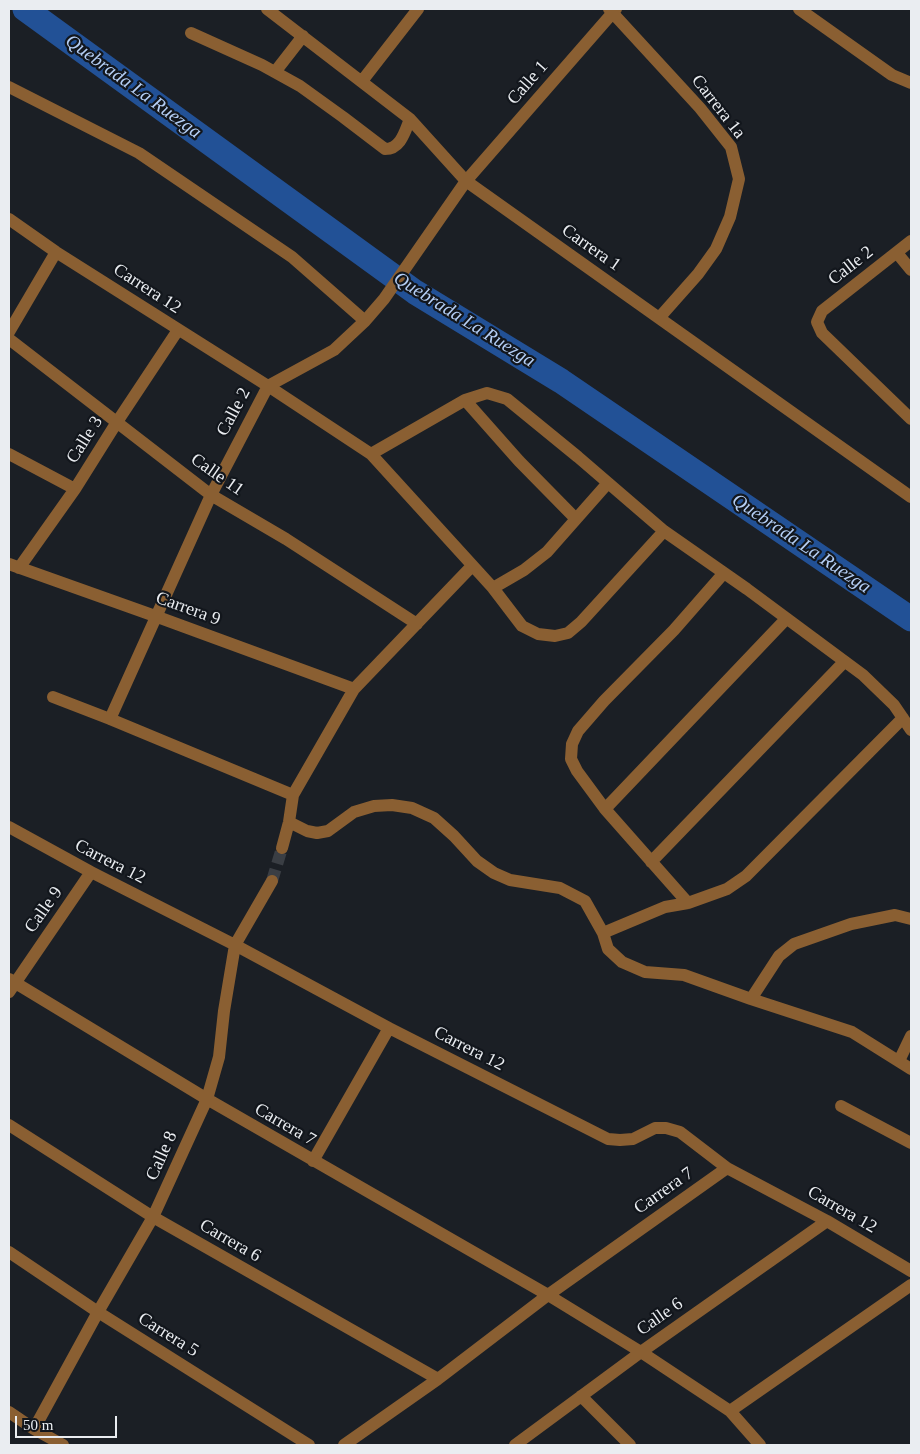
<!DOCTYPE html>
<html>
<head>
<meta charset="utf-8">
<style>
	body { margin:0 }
	#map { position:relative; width:920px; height:1454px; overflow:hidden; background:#1b1f25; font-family:"Times New Roman",serif }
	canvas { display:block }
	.frame { position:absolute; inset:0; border:10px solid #eaedf1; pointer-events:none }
	.scale { position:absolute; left:15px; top:1416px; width:102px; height:22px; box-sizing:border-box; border:2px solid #eaedf1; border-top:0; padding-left:6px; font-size:15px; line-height:18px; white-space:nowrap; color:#eaedf1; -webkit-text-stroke:4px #12161c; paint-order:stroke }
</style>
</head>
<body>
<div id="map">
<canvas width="920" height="1454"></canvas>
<div class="frame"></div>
<div class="scale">50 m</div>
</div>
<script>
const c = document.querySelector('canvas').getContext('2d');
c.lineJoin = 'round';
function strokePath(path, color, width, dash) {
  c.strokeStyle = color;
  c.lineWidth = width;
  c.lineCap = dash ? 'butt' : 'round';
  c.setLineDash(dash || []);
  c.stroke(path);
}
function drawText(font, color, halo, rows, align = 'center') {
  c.font = font + ' "Times New Roman",serif';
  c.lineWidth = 4.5;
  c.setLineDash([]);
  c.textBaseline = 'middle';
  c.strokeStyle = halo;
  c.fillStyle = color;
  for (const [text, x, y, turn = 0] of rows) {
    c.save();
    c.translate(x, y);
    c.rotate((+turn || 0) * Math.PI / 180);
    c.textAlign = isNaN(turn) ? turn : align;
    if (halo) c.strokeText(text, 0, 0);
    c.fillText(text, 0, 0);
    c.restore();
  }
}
strokePath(new Path2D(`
	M 25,9 L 415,292 L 561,381 L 911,619`), '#225196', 25);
strokePath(new Path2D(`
	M 272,881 L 282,848`), '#3a3e44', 12, [12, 6]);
strokePath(new Path2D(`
	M 267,9 L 410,119 L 466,181 L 911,497
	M 609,9 L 700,108 L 731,147 L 739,179 L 730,217 L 716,249 L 698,274 L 659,318
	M 799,9 L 892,75 L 911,83
	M 191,33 L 262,65 L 300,86 L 343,117 L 385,149 C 401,149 405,131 410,119
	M 275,72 L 303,36
	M 362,81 L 418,9
	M 9,87 L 139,153 L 292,257 L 365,321
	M 9,219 L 56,252 L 268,386 L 371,454 L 493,588 L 522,626 L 538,634 L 555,636 L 568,633 L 581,622 L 664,531
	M 911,241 L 822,311 L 817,322 L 822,333 L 911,419
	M 897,253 L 911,270
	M 9,332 L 56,252
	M 9,339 L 211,495 L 286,539 L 417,624
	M 465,400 L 519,461 L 576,519
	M 9,454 L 75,489
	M 371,454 L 465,400 L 487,393 L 507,399 L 578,457 L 664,531 L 747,589 L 863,675 L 894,705 L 911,730
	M 9,564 L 155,616 L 354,689
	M 19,568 L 75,489 L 117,422 L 178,330
	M 493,588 L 524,570 L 547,552 L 607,484
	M 53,697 L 110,719 L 293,795 L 354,689 L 472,566
	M 110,719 L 211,495 L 268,386 L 334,350 L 365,321 L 384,299 L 466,181 L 616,9
	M 605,809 L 786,619
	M 289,822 L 307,831 L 317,833 L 328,831 L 354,812 L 374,806 L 392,805 L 412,808 L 434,818 L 454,836 L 477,861 L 494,873 L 510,880 L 560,888 L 585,901 L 603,933 L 608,949 L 622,962 L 645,972 L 684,975 L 751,999 L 852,1032 L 911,1069
	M 9,827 L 91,872 L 235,945 L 389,1028 L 608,1139 L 620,1140 L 633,1139 L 655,1128 L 666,1128 L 680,1132 L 727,1168 L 827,1221 L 911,1271
	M 282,848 L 289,822 L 293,795
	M 651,862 L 844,662
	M 688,903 L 605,809 L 577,771 L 571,759 L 572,744 L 578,731 L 604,701 L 674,630 L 723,574
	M 603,933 L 665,907 L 688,903 L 727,889 L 746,876 L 903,718
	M 9,979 L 207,1099 L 548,1295 L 641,1352 L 730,1411 L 760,1445
	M 9,992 L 91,872
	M 751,999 L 779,956 L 794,944 L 851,924 L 895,915 L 911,919
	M 899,1061 L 911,1036
	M 841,1106 L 911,1143
	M 9,1125 L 153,1217 L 438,1379
	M 313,1161 L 389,1028
	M 9,1252 L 98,1312 L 309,1445
	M 581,1396 L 630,1445
	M 730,1411 L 911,1285
	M 9,1412 L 34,1429 L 63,1445
	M 34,1429 L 98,1312 L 153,1217 L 207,1099 L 219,1057 L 224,1011 L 235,945 L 272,881
	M 344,1445 L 438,1379 L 548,1295 L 727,1168
	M 515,1445 L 641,1352 L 827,1221`), '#8a5f32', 12);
drawText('18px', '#eaedf1', '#12161c', [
	["Calle 1",528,83,-49],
	["Carrera 1a",718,107,52],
	["Carrera 1",591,248,35],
	["Calle 2",851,266,-38],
	["Carrera 12",147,289,33],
	["Calle 2",234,412,-62],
	["Calle 3",85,440,-58],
	["Calle 11",217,475,35],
	["Carrera 9",188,609,20],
	["Carrera 12",110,862,27],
	["Calle 9",44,910,-55],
	["Carrera 12",469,1049,27],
	["Carrera 7",285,1125,30],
	["Calle 8",162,1156,-66],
	["Carrera 7",664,1191,-35],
	["Carrera 12",842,1210,30],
	["Carrera 6",230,1241,30],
	["Calle 6",660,1317,-35],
	["Carrera 5",168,1335,32]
]);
drawText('italic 19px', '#b4cef5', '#12161c', [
	["Quebrada La Ruezga",133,87,36],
	["Quebrada La Ruezga",464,320,32],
	["Quebrada La Ruezga",801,544,34]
]);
</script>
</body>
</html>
